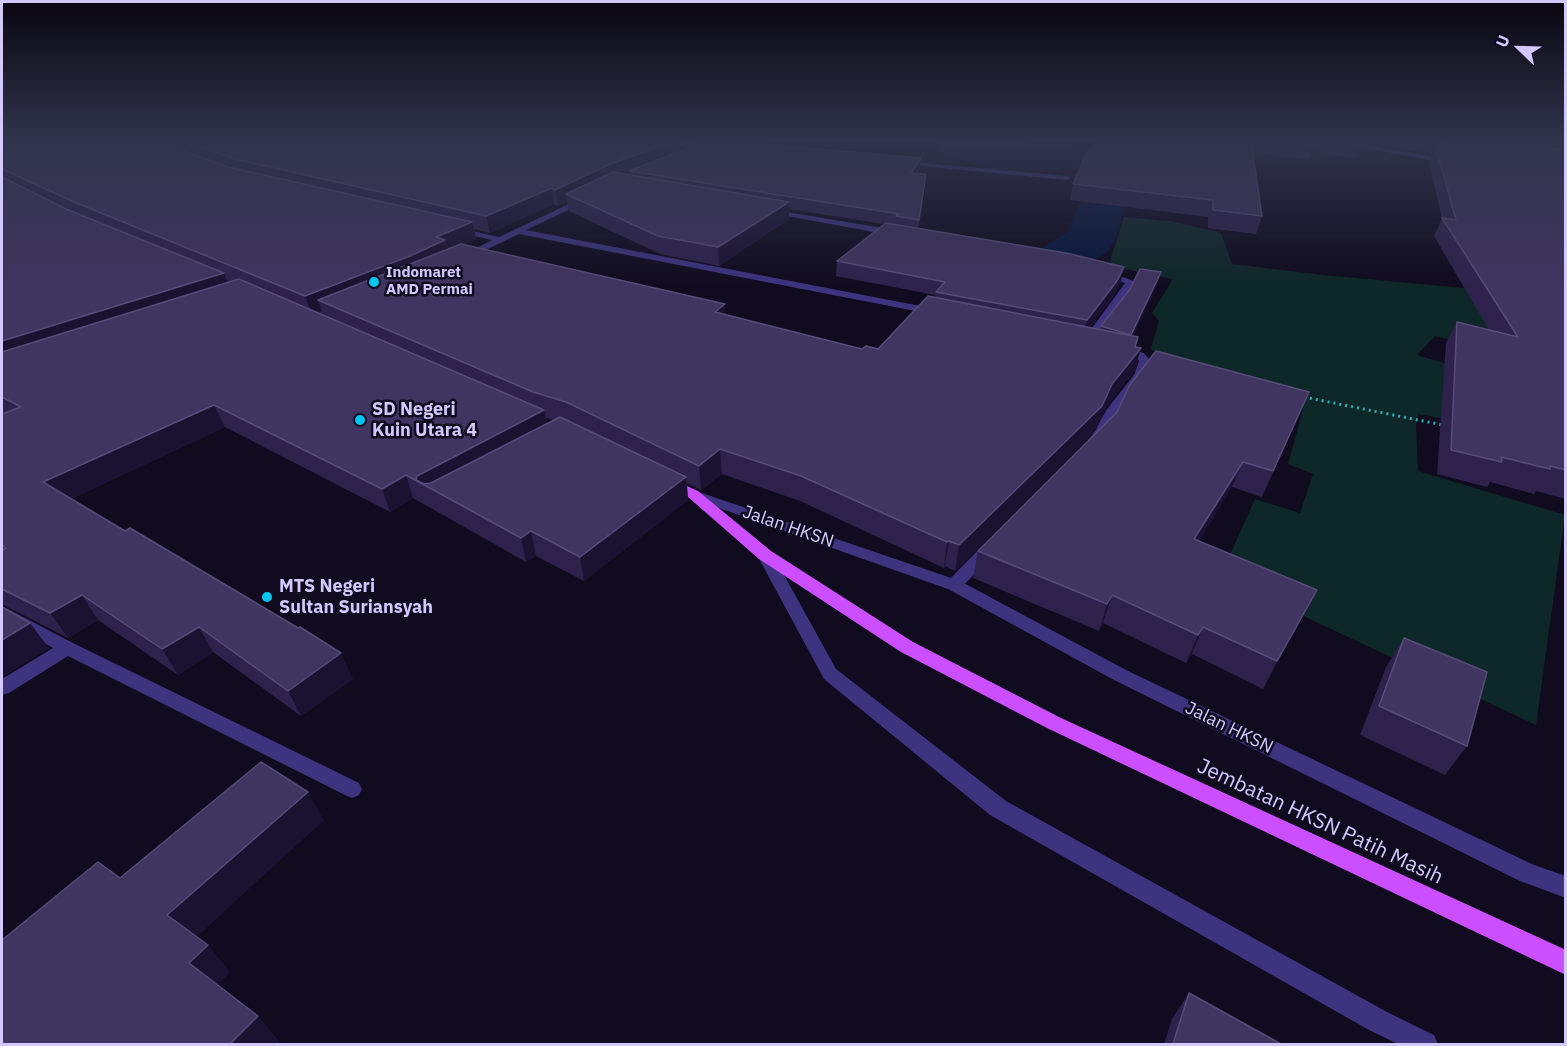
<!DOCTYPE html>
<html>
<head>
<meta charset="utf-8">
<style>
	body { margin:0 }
	#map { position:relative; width:1567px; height:1046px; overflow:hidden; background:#100b1e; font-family:"IBM Plex Sans",sans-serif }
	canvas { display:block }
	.frame { position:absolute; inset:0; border:3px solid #d3c8ff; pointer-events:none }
	.north { position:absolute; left:1489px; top:18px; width:60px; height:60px; -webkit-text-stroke:4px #100b1e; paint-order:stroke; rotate:293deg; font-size:16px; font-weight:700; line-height:24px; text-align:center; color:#d3c8ff }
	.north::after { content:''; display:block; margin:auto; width:21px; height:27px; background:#d3c8ff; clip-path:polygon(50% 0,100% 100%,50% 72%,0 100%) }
</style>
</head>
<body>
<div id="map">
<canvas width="1567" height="1046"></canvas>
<div class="frame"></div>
<div class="north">U</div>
</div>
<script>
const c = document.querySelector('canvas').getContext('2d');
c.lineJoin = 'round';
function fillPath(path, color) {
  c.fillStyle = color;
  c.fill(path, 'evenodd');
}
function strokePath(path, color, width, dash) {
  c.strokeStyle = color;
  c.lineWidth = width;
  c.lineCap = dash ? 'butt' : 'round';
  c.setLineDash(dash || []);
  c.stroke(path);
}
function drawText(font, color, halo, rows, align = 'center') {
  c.font = font + ' "IBM Plex Sans",sans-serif';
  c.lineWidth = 5;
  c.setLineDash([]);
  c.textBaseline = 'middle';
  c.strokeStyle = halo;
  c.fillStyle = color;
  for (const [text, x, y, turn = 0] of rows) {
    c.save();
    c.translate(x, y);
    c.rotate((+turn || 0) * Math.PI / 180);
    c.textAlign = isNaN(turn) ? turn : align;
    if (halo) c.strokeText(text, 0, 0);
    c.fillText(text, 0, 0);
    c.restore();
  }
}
fillPath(new Path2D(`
	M 1124,217 L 1170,221 L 1221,233 L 1232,264 L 1323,275 L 1496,291 L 1565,367 L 1435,336 L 1417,355 L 1516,384 L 1491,428 L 1418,414 L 1416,425 L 1418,471 L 1565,515 L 1536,725 L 1220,577 L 1255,499 L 1300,513 L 1313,474 L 1288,464 L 1303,409 L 1299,393 L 1170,369 L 1151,348 L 1159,321 L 1152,313 L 1173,279 L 1116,267 L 1110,261 Z`), '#0e2728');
fillPath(new Path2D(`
	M 932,141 L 1058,144 L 1135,152 L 1125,141 L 1173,141 L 1183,147 L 1195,164 L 1189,173 L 1162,177 L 1133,176 L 1115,240 L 1108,251 L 1091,262 L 1092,270 L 1083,288 L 1087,303 C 1067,332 1045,340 1012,332 L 1003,319 L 1012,306 L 1028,296 L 1027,288 L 1038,270 L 1038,257 L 1045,246 L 1068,232 L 1092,171 C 1052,166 957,177 932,141 Z`), '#06153b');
strokePath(new Path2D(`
	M 1304,397 L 1443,425`), '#27b0b4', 3, [2, 4]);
fillPath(new Path2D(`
	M 1327,141 L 1343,141 L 1435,157 L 1447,149 L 1421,141 L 1445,143 L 1454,149 L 1443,159 L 1435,161 Z
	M 902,161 L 1067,176 L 1071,178 L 1067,180 L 900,164 Z
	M 586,196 L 590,198 L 589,200 L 526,230 L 936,309 L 941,312 L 936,315 L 519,234 L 467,259 L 459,257 L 492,240 L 454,231 L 454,227 L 499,237 Z
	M 768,209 L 895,230 L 899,233 L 895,236 L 771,213 L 767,211 Z
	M 1101,271 L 1107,271 L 1136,282 L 1095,339 L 1097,343 L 1092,346 L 1088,345 L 1084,339 L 1125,283 L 1101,275 Z
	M 1121,347 L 1144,353 L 1151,361 L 1149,368 L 1119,409 L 1105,438 L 1102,442 L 1092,442 L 1090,439 L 1107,409 L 1134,375 L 1139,361 L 1136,357 L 1117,352 L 1117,348 Z
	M 990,543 L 998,548 L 996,552 L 960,589 L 948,589 L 946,585 L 948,581 L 984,544 Z
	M 2,606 L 73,643 L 359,783 L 362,789 L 359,795 L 352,798 L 345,795 L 68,656 L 9,693 L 2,695 L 2,679 L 53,648 L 2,619 Z`), '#3d337f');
fillPath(new Path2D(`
	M 693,490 L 960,581 L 1126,670 L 1534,865 L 1566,876 L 1566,898 L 1520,881 L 1114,680 L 948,589 L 688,497 L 686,494 Z
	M 765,550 L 773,555 L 836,669 L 1006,801 L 1387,1012 L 1434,1035 L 1438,1044 L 1398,1044 L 1369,1030 L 990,815 L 824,679 L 757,555 Z`), '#3d337f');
fillPath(new Path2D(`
	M 669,478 L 698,491 L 771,551 L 913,642 L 1061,718 L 1566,950 L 1566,975 L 1047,728 L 901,652 L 759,559 L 688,497 L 664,485 L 662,482 Z`), '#cc4fff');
fillPath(new Path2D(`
	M 2,141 L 737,141 L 735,142 L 920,169 L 917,173 L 925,185 L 918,228 L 1121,282 L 1113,297 L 1090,327 L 1100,329 L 1101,326 L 1158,283 L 1133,336 L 1135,347 L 1135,370 L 1106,407 L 1096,430 L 955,571 L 945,566 L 944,568 L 800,501 L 722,474 L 701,490 L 687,483 L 688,500 L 584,581 L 536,556 L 526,562 L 413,498 L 390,512 L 225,427 L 71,499 L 353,679 L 301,716 L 213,652 L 178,675 L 98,620 L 68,638 L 2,604 L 2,605 L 2,414 L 3,413 L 2,412 ZM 662,151 L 675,153 L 663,158 ZM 567,201 L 569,211 L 660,254 L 719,266 L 789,219 L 789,209 L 884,224 L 837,261 L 836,276 L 935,295 L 935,297 L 878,349 L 862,349 L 725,315 L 464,244 L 476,239 L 474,229 L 490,233 L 554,204 L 558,206 ZM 546,418 L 553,420 L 547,424 Z
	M 1099,141 L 1376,141 L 1373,144 L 1368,143 L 1364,151 L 1355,159 L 1316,152 L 1309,160 L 1252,152 L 1262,216 L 1256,234 L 1208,228 L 1208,217 L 1070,200 L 1073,184 Z
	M 1381,141 L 1566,141 L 1566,499 L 1536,491 L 1534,494 L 1490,482 L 1487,487 L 1437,474 L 1446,343 L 1457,322 L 1489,330 L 1434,236 L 1442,219 L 1429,162 L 1433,154 L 1383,146 ZM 1445,142 L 1454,143 L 1450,146 L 1443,147 Z
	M 1309,392 L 1262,497 L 1232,487 L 1199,541 L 1302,617 L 1263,689 L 1192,654 L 1186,663 L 1103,623 L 1099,631 L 973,578 L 978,551 Z
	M 1404,638 L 1467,746 L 1445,775 L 1360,735 L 1386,667 Z
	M 1189,993 L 1281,1044 L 1164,1044 L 1172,1019 Z`), '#2e224d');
fillPath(new Path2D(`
	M 677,141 L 709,141 L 678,154 Z
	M 1318,141 L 1320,141 L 1316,152 L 1309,160 L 1314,145 Z
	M 1364,141 L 1368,141 L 1364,151 L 1355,159 L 1361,144 Z
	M 1440,141 L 1446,141 L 1442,150 L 1437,150 Z
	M 662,145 L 663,160 L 629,171 L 629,173 L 610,180 L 566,194 L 567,201 L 558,206 L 555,190 L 608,165 Z
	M 921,158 L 920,169 L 910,184 L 911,173 Z
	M 552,188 L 554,204 L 490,233 L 486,216 Z
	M 789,202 L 789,219 L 719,266 L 718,247 Z
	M 472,222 L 476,239 L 448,251 L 318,300 L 322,311 L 312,315 L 305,296 Z
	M 1124,267 L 1121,282 L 1113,297 L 1083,337 L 1087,320 Z
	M 1161,272 L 1158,283 L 1128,347 L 1131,335 Z
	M 224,273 L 232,291 L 2,366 L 2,341 Z
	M 725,304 L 726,325 L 715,312 Z
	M 1141,348 L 1135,370 L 1106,407 L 1096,430 L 955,571 L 959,545 L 1112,384 Z
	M 214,405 L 225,427 L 58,505 L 43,482 Z
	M 544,410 L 549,433 L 437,492 L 417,481 L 417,476 Z
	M 720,449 L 722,474 L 701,490 L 699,466 Z
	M 1243,462 L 1232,487 L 1184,566 L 1194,539 Z
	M 406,475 L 413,498 L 390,512 L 382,489 Z
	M 686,477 L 688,500 L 584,581 L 580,557 Z
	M 531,531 L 536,556 L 526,562 L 521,538 Z
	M 949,541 L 945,566 L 944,568 L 947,542 Z
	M 1317,590 L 1302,617 L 1263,689 L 1277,661 Z
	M 82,595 L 98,620 L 68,638 L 50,613 Z
	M 1112,595 L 1103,623 L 1099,631 L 1107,604 Z
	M 30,623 L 49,648 L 2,677 L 2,640 Z
	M 199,627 L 213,652 L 178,675 L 162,649 Z
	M 1203,627 L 1192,654 L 1186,663 L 1198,635 Z
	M 341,653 L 353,679 L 301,716 L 288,691 Z
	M 308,792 L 324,820 L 190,943 L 167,915 Z
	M 208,945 L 230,972 L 213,990 L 189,963 Z
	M 258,1016 L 280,1042 L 277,1044 L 230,1044 Z`), '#1b1232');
const building = new Path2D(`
	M 2,141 L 156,141 L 228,167 L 472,222 L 436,237 L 445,240 L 410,256 L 305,296 L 74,202 L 2,169 Z
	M 182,141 L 397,141 L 407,143 L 410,141 L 638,141 L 662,145 L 608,165 L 555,190 L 552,188 L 486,216 L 235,159 Z
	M 707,141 L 726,141 L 921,158 L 911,173 L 926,174 L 919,220 L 896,216 L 899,214 L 629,171 Z
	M 1099,141 L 1251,141 L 1262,216 L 1213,210 L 1213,200 L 1073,184 L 1087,152 Z
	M 1286,141 L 1318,141 L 1314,145 Z
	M 1346,141 L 1364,141 L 1361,144 Z
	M 1456,141 L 1499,141 L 1566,151 L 1566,470 L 1550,466 L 1550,469 L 1501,457 L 1502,462 L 1451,450 L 1457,322 L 1518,337 L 1442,218 L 1456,220 L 1436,147 L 1450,146 Z
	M 1551,141 L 1566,141 L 1566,143 Z
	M 613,172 L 789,202 L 718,247 L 658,236 L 566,194 Z
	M 2,177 L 66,209 L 224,273 L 2,341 Z
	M 886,223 L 1066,253 L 1124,267 L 1117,281 L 1087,320 L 936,292 L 945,282 L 837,261 Z
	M 461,244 L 725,304 L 715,312 L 862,349 L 866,346 L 878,349 L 928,296 L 1138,337 L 1135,347 L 1141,348 L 1112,384 L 1102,406 L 959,545 L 949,541 L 947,542 L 801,476 L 720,449 L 699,466 L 566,402 L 533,392 L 318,300 Z
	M 1140,269 L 1161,272 L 1131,335 L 1101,326 L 1130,289 Z
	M 239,279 L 544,410 L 417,476 L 416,480 L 424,484 L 431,483 L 560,417 L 686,477 L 580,557 L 531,531 L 521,538 L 406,475 L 382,489 L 214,405 L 43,482 L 125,531 L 130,528 L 298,628 L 300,627 L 341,653 L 288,691 L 199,627 L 162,649 L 82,595 L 50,613 L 2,589 L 2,550 L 6,548 L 2,545 L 2,414 L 21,407 L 2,397 L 2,352 Z
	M 1156,351 L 1309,392 L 1273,471 L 1243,462 L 1194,539 L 1317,590 L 1277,661 L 1203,627 L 1198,635 L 1112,595 L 1107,604 L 978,551 L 1117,412 L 1129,386 Z
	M 2,607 L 30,623 L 2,640 Z
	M 1404,638 L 1487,672 L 1467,746 L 1379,706 Z
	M 261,762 L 308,792 L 167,915 L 208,945 L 189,963 L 258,1016 L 230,1044 L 2,1044 L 2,940 L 98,862 L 120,878 Z
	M 1189,993 L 1281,1044 L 1173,1044 Z`);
fillPath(building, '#403460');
strokePath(building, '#574b79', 1.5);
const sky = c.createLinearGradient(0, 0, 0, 288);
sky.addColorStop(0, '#090610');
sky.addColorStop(0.49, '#31344c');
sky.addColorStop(1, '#31344c00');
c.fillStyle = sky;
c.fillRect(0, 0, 1567, 288);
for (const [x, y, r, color] of [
	[374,282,6,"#00c6f3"],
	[360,420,6,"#00c6f3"],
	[267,597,6,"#00c6f3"]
]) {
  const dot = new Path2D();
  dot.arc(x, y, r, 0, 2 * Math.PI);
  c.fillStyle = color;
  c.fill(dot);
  strokePath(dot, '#100b1e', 2);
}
drawText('bold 15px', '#d3c8ff', '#100b1e', [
	["Indomaret",386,273],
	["AMD Permai",386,290]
], 'left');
drawText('bold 18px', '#d3c8ff', '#100b1e', [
	["SD Negeri",372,410],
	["Kuin Utara 4",372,431],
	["MTS Negeri",279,587],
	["Sultan Suriansyah",279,608]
], 'left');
drawText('18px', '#d3c8ff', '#100b1e', [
	["Jalan HKSN",788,527,19],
	["Jalan HKSN",1229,728,26]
]);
drawText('21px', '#d3c8ff', '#100b1e', [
	["Jembatan HKSN Patih Masih",1320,822,25]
]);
</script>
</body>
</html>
